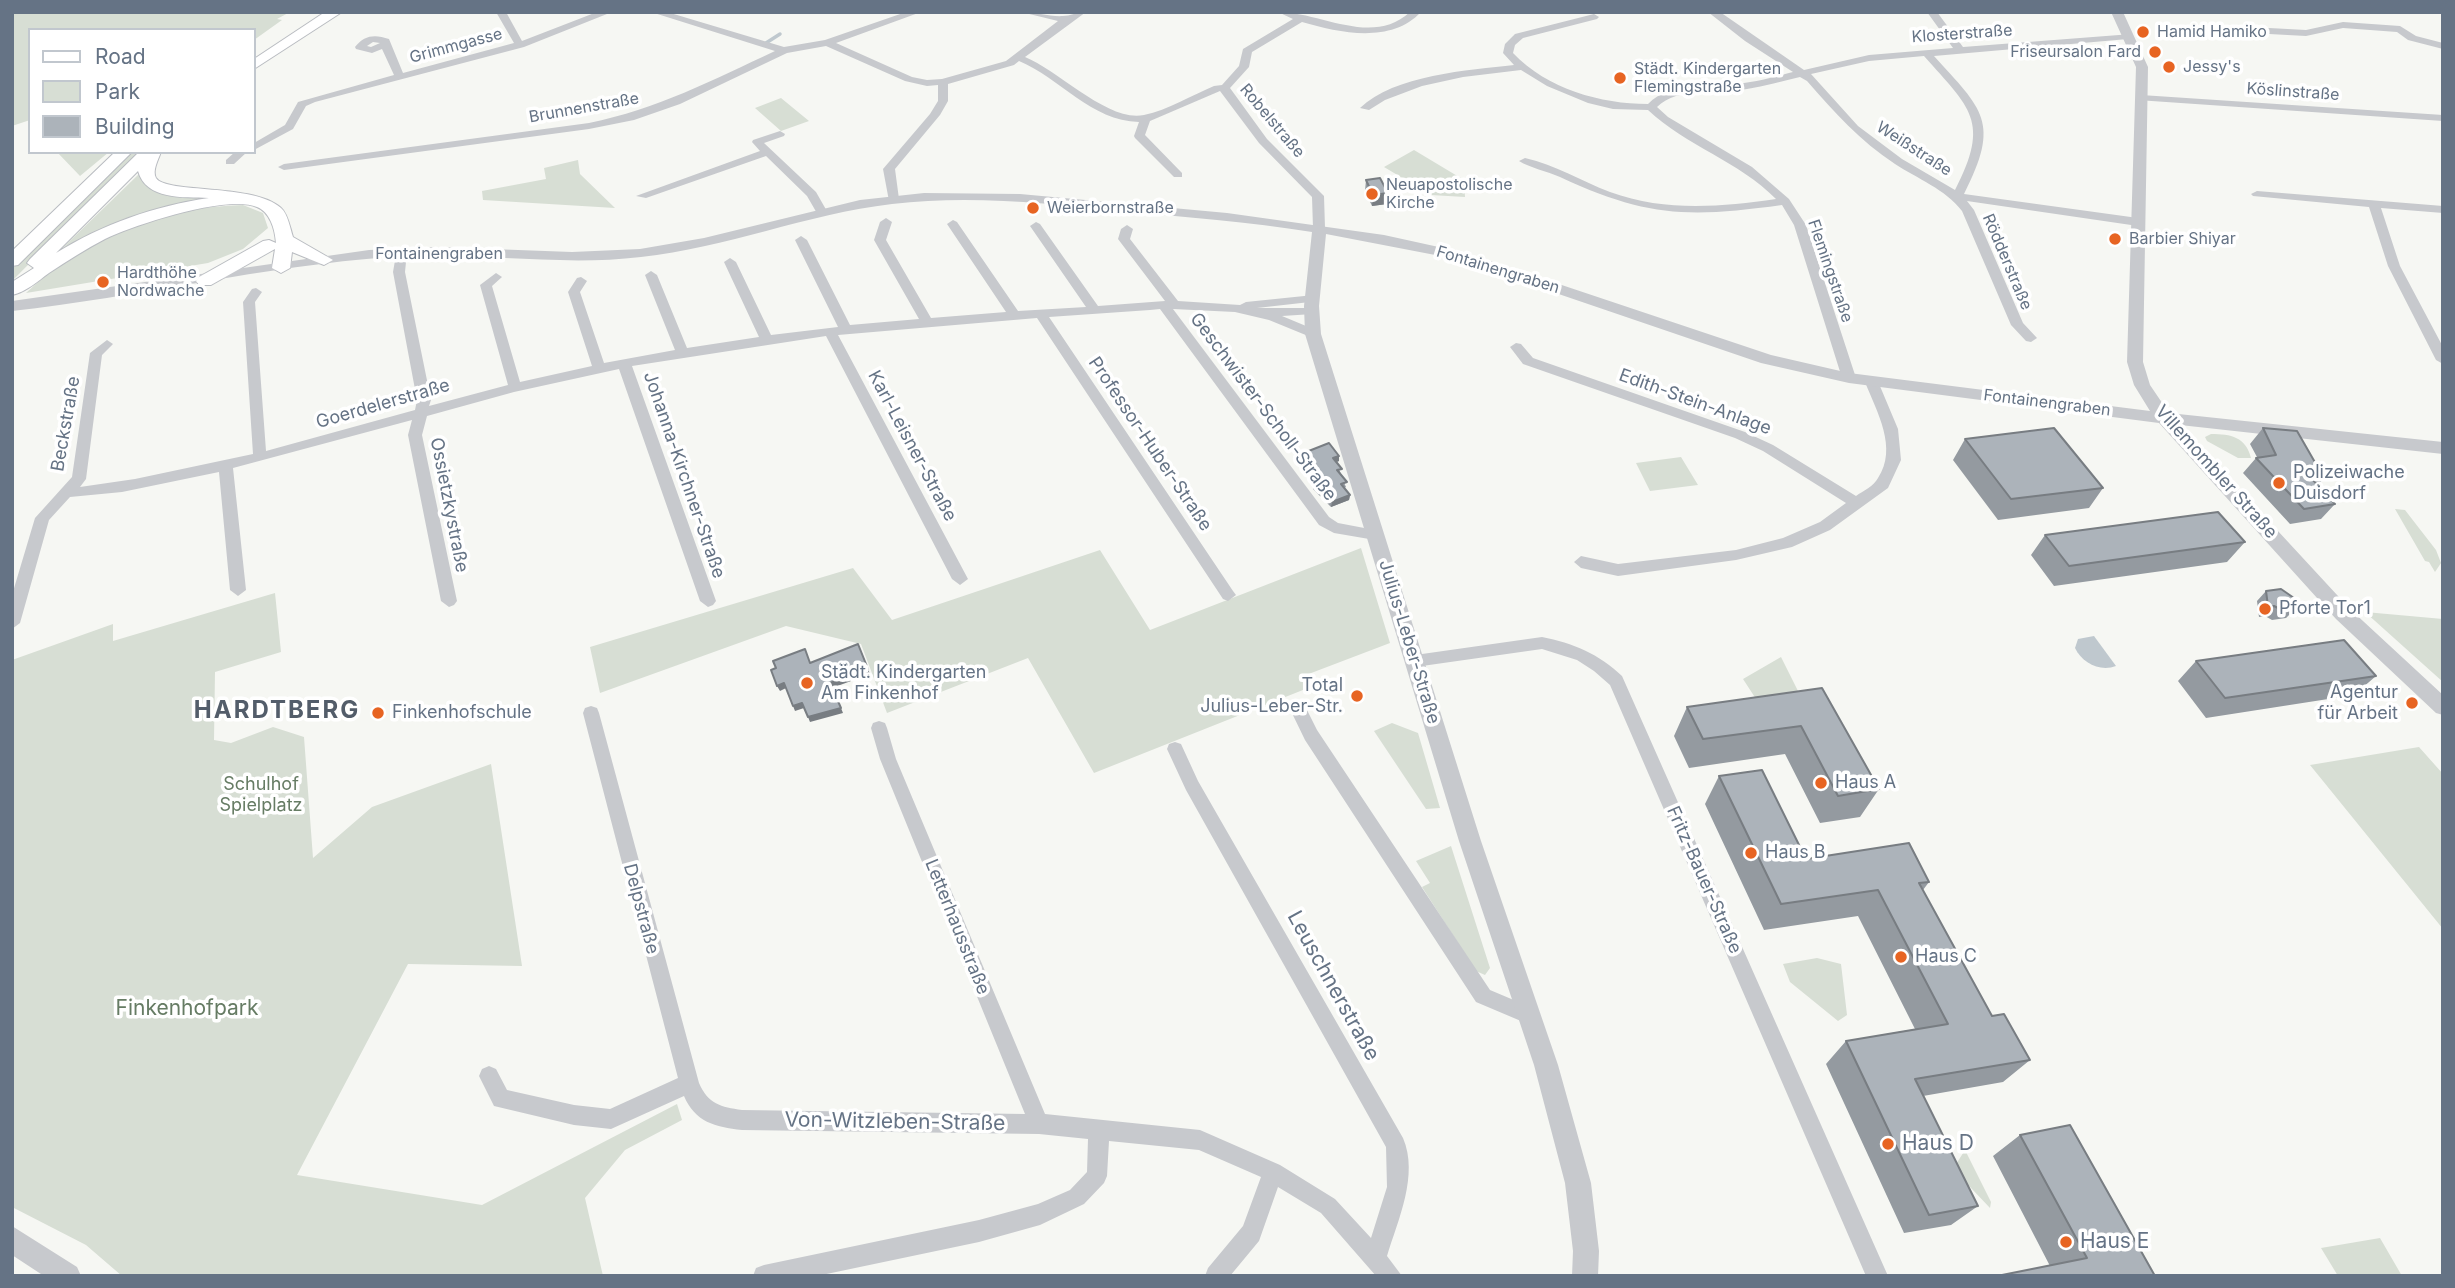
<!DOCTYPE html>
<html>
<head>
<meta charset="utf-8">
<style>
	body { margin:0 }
	#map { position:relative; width:2455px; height:1288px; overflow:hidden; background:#f6f7f3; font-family:Inter,sans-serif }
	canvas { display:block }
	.frame { position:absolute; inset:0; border:14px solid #657385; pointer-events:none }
	.legend { position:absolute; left:28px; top:28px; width:228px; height:126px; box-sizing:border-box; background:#fff; border:2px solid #c1c7ce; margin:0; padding:9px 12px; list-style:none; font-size:21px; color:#657385 }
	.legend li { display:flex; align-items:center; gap:14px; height:35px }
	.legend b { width:35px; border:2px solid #c1c7ce }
</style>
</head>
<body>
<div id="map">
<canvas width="2455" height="1288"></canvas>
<div class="frame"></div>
<ul class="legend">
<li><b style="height:9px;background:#fff"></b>Road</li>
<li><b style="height:19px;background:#d7ded4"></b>Park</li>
<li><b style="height:19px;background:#acb3ba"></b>Building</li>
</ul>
</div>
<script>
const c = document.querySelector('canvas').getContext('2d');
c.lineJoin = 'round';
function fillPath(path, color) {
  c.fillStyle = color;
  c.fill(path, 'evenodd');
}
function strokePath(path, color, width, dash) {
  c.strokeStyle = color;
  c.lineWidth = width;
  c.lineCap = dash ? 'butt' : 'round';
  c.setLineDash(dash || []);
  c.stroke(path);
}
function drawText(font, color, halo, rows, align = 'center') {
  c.font = font + ' Inter,sans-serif';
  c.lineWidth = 7;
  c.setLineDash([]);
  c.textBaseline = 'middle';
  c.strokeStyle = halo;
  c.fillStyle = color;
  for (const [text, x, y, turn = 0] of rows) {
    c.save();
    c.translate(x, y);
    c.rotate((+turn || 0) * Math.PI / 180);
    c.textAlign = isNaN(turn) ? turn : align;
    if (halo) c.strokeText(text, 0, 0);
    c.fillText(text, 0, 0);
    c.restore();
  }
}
fillPath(new Path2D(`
	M 12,12 L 290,12 L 277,19 L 282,20 L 254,40 L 254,30 L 30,30 L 30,120 L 12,126 Z
	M 781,98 L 809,121 L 781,131 L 755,108 Z
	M 1414,150 L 1464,180 L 1465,197 L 1431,195 L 1384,167 Z
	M 57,152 L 109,152 L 80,176 Z
	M 131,152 L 140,152 L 12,281 L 12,269 Z
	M 578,160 L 580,174 L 615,208 L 483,200 L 482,191 L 546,179 L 544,168 Z
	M 139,174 C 154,198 190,195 217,198 L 142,213 L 103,228 L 46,264 Z
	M 243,205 L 263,213 L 268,228 L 243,249 L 208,263 L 26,293 C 85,237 162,207 243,205 Z
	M 2211,434 C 2231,434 2246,437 2251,458 L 2238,458 L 2207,441 L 2205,437 Z
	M 1681,457 L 1698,485 L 1650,491 L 1636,463 Z
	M 2395,509 L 2405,510 L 2436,550 L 2441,563 L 2435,572 L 2429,562 L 2425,561 Z
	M 1361,548 L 1390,643 L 1306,675 L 1313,686 L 1094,773 L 1028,658 L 887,713 L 861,644 L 786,626 L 600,693 L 590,647 L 853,568 L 892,620 L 1100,550 L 1150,630 Z
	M 275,593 L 281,652 L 215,672 L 214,740 L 231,743 L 273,727 L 304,737 L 313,858 L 372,807 L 491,764 L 522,966 L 408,964 L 297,1175 L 482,1205 L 677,1104 L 682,1120 L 625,1150 L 585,1198 L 603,1276 L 122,1276 L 86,1245 L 12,1207 L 12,660 L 113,624 L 113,641 Z
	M 2365,612 L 2443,619 L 2443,682 Z
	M 1781,657 L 1799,693 L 1756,699 L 1743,679 Z
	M 1392,723 L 1418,733 L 1440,808 L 1426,809 L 1374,731 Z
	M 2419,747 L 2443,774 L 2443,929 L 2310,765 Z
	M 1451,846 L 1490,968 L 1485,975 L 1476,971 L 1422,887 L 1430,883 L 1416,861 Z
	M 1817,958 L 1841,964 L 1847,1015 L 1838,1021 L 1790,982 L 1783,964 Z
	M 1965,1150 L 1991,1202 L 1990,1208 L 1953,1169 Z
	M 2380,1238 L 2402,1276 L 2338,1276 L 2321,1248 Z`), '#d7ded4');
fillPath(new Path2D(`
	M 2094,636 L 2116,666 C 2100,672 2082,663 2075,648 L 2078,639 Z`), '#bfc8ce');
strokePath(new Path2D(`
	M 766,43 L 780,34`), '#bfc8ce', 3.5);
const secondary = new Path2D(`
	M 325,12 L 342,12 L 254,69 L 254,59 Z
	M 115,152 L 132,152 L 18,265 L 12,266 L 12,251 Z
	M 139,152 L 161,152 C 158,160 152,171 156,178 C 166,194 254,183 281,208 C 288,214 290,228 293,237 L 333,260 L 324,265 L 292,252 L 290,268 L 281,273 L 272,268 L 275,249 L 211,285 L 199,285 L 196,281 L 199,277 L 263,241 L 269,240 L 276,243 C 275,229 270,212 257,207 C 228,194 133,225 105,239 C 86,249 67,261 49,273 C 38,281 26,292 12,295 L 12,282 L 34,268 L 27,263 L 30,259 ZM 138,171 C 146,200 183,197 209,198 C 154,206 103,224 56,253 Z`);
strokePath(secondary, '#b9bcc1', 2);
fillPath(new Path2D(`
	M 496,12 L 506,12 L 522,41 L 597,12 L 612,12 L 524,47 L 315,102 L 306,106 L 293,129 L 254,150 L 254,143 L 285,125 L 298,102 L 394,75 L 382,49 L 372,53 L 356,49 L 355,47 C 364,35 375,34 389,39 L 403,73 L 514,43 ZM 373,42 L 380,43 L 371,47 L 367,46 Z
	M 651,12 L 667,12 L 784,47 L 825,40 L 906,12 L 921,12 L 836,43 L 912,77 L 927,80 L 942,79 L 1006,61 L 1058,21 L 1021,12 C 1035,12 1051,17 1063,16 C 1070,16 1077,12 1086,12 L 1025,57 C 1058,70 1109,123 1144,115 C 1168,110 1192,95 1214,86 L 1222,85 L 1239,66 L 1243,49 L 1293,19 L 1278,12 C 1321,12 1372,47 1410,12 L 1421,12 C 1391,44 1340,33 1302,22 L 1252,52 L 1249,67 L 1230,88 L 1267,139 L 1324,196 L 1325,228 L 1319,232 L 1313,228 L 1312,197 L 1259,143 L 1220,91 L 1150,121 L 1145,135 L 1182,173 L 1182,177 L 1174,177 L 1135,138 L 1134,136 L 1139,122 C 1091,121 1060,78 1019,61 L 1014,65 L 948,84 L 948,101 L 940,115 L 895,169 L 899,199 L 889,201 L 883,169 L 930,114 L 938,101 L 938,85 L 927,86 L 905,81 L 826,46 L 787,53 L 680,104 L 634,120 L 589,129 L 284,170 L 278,167 L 284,164 L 589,123 C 657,109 713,80 775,51 Z
	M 1708,12 L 1720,12 L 1804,70 L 1869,55 L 1953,48 L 1927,12 L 1937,12 L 1963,47 L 2132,34 L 2133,36 L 2128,39 L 1934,56 C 1983,110 2001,122 1964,194 L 2138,218 L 2144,222 L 2138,226 L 1967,201 L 1974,210 L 2023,323 L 2037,338 L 2031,342 L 2026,341 L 2011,325 L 1962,211 C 1945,189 1918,179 1895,164 C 1860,141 1834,112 1807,81 L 1800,77 C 1782,81 1765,86 1747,89 C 1719,94 1678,86 1657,107 L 1668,117 L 1752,167 L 1789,199 L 1806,225 L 1856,378 L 1849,382 L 1842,378 L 1794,225 L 1782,205 C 1688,218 1646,217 1560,177 C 1547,171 1530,168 1519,161 L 1525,158 C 1556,165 1581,181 1610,192 C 1665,212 1720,207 1776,199 C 1739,161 1686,146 1648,110 L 1613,109 L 1588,103 L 1547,86 L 1521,70 L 1463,77 L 1422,86 L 1385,100 L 1369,110 L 1360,108 C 1394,75 1469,70 1514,65 L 1503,53 L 1505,44 L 1515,34 L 1594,14 L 1599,17 L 1597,19 L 1523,38 L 1515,45 L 1513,53 C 1547,89 1601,104 1648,104 C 1672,80 1713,87 1744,83 C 1761,81 1777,76 1793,72 L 1745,41 ZM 1924,56 C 1970,108 1991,121 1955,190 L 1902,159 L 1858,126 L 1811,74 L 1869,61 Z
	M 2343,22 L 2400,26 L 2416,36 L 2443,43 L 2443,49 L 2408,40 L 2397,32 L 2343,28 L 2306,36 L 2269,34 L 2264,31 L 2269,28 L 2306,30 Z
	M 2141,95 L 2443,115 L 2443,121 L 2137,100 L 2137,96 Z
	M 780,131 L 785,134 L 784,136 L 764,143 L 816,192 L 828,213 L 826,215 L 818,215 L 807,196 L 766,156 L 646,198 L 636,196 L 760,151 L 752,142 L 753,140 Z
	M 235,152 L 247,152 L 234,164 L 226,164 L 226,160 Z
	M 2257,191 L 2443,206 L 2443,213 L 2381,208 L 2400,266 L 2443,347 L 2443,364 L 2436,360 L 2388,266 L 2369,207 L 2253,196 L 2251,194 Z
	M 886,218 L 892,222 L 886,240 L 931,318 L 1006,312 L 947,224 L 953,220 L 957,222 L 1018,311 L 1086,307 L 1030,226 L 1036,222 L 1040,224 L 1098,306 L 1165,301 L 1118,239 L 1121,229 L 1127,225 L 1133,229 L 1130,239 L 1178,301 L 1240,305 L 1246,302 L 1314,295 L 1316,298 L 1310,302 L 1257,308 L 1313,308 L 1313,314 L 1282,316 L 1318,331 L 1319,334 L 1313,338 L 1269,320 L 1235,312 L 1173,309 L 1329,517 L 1338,523 L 1380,531 L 1382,535 L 1380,539 L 1375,540 L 1334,533 L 1319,525 L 1160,309 L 1150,310 L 1049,317 L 1233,591 L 1236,595 L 1228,601 L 1223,599 L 1037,318 L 838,335 L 968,579 L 960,585 L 952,579 L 826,336 L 632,366 L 716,601 L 713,605 L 708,607 L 700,601 L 619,369 L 514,392 L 427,416 L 422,435 L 457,601 L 454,605 L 449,607 L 441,601 L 408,435 L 412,420 L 233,468 L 246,590 L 238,596 L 230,590 L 219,472 L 122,492 L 70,497 L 49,520 L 20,623 L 12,629 L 12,595 L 35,518 L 72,477 L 90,353 L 107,340 L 113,344 L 102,355 L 86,479 L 80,487 L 135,479 L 253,454 L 243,302 L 252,289 L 256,288 L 262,292 L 255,302 L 266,451 L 415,410 L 417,400 L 393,272 L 397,249 L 401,248 L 407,252 L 405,272 L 431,400 L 429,406 L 508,385 L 480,285 L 496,273 L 502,277 L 492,286 L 520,382 L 592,366 L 568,292 L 577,278 L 581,277 L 587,281 L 580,292 L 604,363 L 675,350 L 645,275 L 651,271 L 657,275 L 687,348 L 759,337 L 724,262 L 730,258 L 736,262 L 771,335 L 838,327 L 795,240 L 801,236 L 807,240 L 850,325 L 919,319 L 874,240 L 880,222 Z
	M 1516,343 L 1521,344 L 1533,358 L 1745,432 L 1773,445 L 1856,496 C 1863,491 1874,486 1878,478 C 1898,448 1877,412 1865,382 L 1867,379 L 1877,379 L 1898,429 L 1901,460 L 1888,488 L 1830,530 L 1792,547 L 1736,560 L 1618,576 L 1581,568 L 1574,562 L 1581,556 L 1618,564 L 1736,550 L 1783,538 L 1820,522 L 1846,503 L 1763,451 L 1735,438 L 1523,364 L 1510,347 Z
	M 1542,637 C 1573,643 1599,654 1622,676 L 1888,1276 L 1866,1276 L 1610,685 L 1594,671 L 1577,660 L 1542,649 L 1415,667 L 1409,665 L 1407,661 L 1409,657 L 1415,655 Z
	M 1297,700 L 1303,702 L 1317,730 L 1490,990 L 1535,1009 L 1538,1015 L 1535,1021 L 1528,1024 L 1476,1002 L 1305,740 L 1289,707 L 1291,702 Z
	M 591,706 L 597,708 L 599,713 L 699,1083 C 708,1104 721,1107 742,1110 L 1025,1114 L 880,759 L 871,728 L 873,723 L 879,721 L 885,723 L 887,728 L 896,759 L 1045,1114 L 1200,1130 L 1280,1165 L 1335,1199 L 1371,1238 L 1387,1187 L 1386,1147 L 1186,790 L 1167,749 L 1169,744 L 1175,742 L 1181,744 L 1198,781 L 1403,1138 C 1419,1175 1398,1220 1387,1256 L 1402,1276 L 1376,1276 L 1321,1213 L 1278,1187 L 1259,1241 L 1230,1276 L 1205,1276 L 1208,1268 L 1243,1226 L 1261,1177 L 1199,1150 L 1109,1141 L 1107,1176 L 1104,1183 L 1084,1204 L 1040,1225 L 979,1242 L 817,1276 L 753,1276 L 756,1268 L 764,1265 L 979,1220 L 1038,1204 L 1070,1190 L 1087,1172 L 1088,1139 L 1039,1134 L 742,1130 C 715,1127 695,1122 684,1096 L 611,1129 L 574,1125 L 494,1106 L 479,1076 L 482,1069 L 489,1066 L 496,1069 L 507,1090 L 574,1105 L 610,1109 L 678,1078 L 583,713 L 585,708 Z`), '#c7c9cd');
fillPath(new Path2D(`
	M 2111,12 L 2123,12 L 2148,67 L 2143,362 L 2150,385 L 2169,413 L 2443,442 L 2443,454 L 2180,425 L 2350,609 L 2443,695 L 2443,715 L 2436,713 L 2336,619 L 2159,423 L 1849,383 L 1761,363 L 1456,259 L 1326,234 L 1319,306 L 1321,334 L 1481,841 L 1558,1065 L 1591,1183 L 1599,1251 L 1598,1276 L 1572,1276 L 1573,1251 L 1565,1183 L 1534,1065 L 1459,841 L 1305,334 L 1304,306 L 1312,232 C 1249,222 1185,217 1122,211 C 1046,203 968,195 892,204 C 806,214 726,248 641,257 C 557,267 474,251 390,257 C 264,266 139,297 12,311 L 12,301 L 369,250 L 437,247 L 572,252 L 640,249 L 704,238 L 860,200 L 924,193 L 1020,194 L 1227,213 L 1384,235 L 1466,253 L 1771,355 L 1849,373 L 2150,411 L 2134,385 L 2127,362 L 2136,67 Z
	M 12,1226 L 77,1267 L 81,1276 L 44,1276 L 12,1255 Z`), '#c7c9cd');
fillPath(secondary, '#fff');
fillPath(new Path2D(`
	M 1366,180 L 1388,193 L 1387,204 L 1372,206 L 1365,191 Z
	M 2263,428 L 2324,478 L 2318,485 L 2335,504 L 2321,519 L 2290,524 L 2243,473 L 2256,458 L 2257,457 L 2250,444 Z
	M 1965,439 L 2103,488 L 2089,508 L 1998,520 L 1953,460 Z
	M 1296,456 L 1339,461 L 1336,462 L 1341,474 L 1340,474 L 1346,487 L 1344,488 L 1350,495 L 1349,500 L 1331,507 L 1313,489 L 1314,483 L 1295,461 Z
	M 2045,535 L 2245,542 L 2227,562 L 2054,586 L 2031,555 Z
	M 2266,591 L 2296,608 L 2286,618 L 2272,620 L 2265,616 L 2259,617 L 2257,601 Z
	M 2196,661 L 2376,676 L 2354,695 L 2206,718 L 2178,681 Z
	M 1822,688 L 1879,789 L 1860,817 L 1820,823 L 1785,754 L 1689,768 L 1674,736 L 1687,707 Z
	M 1719,776 L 1806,859 L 1929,882 L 1923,890 L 1992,1016 L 2030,1060 L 2003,1082 L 1923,1096 L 1978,1206 L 1951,1225 L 1904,1233 L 1826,1064 L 1846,1041 L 1915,1029 L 1858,916 L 1764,930 L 1705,804 Z
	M 2020,1135 L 2155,1276 L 2050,1266 L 1993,1156 Z`), '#949aa0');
fillPath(new Path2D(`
	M 1388,193 L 1387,204 L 1372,206 L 1373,195 Z
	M 1339,456 L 1339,461 L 1332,464 L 1333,458 Z
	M 1350,495 L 1349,500 L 1331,507 L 1332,502 Z
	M 868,669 L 870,674 L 832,688 L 830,683 Z
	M 784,683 L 786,688 L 780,691 L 777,686 Z
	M 802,703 L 804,708 L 795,711 L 793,706 Z
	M 841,708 L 843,713 L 810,722 L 808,717 Z`), '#787d82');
const building = new Path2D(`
	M 1380,178 L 1388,193 L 1373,195 L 1366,180 Z
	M 2054,428 L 2103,488 L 2011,499 L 1965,439 Z
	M 2263,428 L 2297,431 L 2324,478 L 2312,479 L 2335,504 L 2304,509 L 2256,458 L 2276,455 Z
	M 1329,443 L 1339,456 L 1333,458 L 1342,469 L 1337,470 L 1347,482 L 1341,484 L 1350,495 L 1332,502 L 1313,484 L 1317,482 L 1296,456 Z
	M 2218,512 L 2245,542 L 2069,566 L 2045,535 Z
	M 2281,589 L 2294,598 L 2296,608 L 2282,610 L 2274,606 L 2268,606 L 2266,591 Z
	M 2344,640 L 2376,676 L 2225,698 L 2196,661 Z
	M 858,644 L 868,669 L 830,683 L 841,708 L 808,717 L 802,703 L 793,706 L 784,683 L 777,686 L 771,670 L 776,668 L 773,661 L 805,649 L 810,663 Z
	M 1822,688 L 1879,789 L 1838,796 L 1801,726 L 1703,739 L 1687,707 Z
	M 1762,770 L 1806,859 L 1909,843 L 1929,882 L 1919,883 L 1992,1016 L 2004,1014 L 2030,1060 L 1915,1079 L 1978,1206 L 1929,1215 L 1846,1041 L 1948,1024 L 1878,890 L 1781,904 L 1719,776 Z
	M 2070,1125 L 2155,1276 L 1997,1276 L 2087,1258 L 2020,1135 Z`);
fillPath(building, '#acb3ba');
strokePath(building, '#787d82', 2);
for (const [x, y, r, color] of [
	[2143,32,7,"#e76422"],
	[2155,52,7,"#e76422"],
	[2169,67,7,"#e76422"],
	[1620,78,7,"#e76422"],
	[1372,194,7,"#e76422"],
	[1033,208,7,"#e76422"],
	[2115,239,7,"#e76422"],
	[103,282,7,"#e76422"],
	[2279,483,7,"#e76422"],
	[2265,609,7,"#e76422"],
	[807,683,7,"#e76422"],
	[1357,696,7,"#e76422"],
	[2412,703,7,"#e76422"],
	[378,713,7,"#e76422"],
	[1821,783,7,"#e76422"],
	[1751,853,7,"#e76422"],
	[1901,957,7,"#e76422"],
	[1888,1144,7,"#e76422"],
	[2066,1242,7,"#e76422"]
]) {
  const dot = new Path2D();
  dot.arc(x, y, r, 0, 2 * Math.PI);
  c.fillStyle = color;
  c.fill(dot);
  strokePath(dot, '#fff', 2.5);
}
drawText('16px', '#657385', '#fff', [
	["Hamid Hamiko",2157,32],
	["Friseursalon Fard",2141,52,"right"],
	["Jessy's",2183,67],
	["Städt. Kindergarten",1634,69],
	["Flemingstraße",1634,87],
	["Neuapostolische",1386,185],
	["Kirche",1386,203],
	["Weierbornstraße",1047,208],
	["Barbier Shiyar",2129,239],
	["Hardthöhe",117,273],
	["Nordwache",117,291]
], 'left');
drawText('16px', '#657385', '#fff', [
	["Klosterstraße",1962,34,-4],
	["Grimmgasse",456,46,-15],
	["Köslinstraße",2293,92,4],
	["Brunnenstraße",584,108,-10],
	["Robelstraße",1272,121,50],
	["Weißstraße",1914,149,33],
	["Fontainengraben",439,254],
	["Rödderstraße",2007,262,67],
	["Fontainengraben",1498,270,17],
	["Flemingstraße",1830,271,71],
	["Fontainengraben",2047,403,7]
]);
drawText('18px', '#657385', '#fff', [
	["Edith-Stein-Anlage",1695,402,20],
	["Goerdelerstraße",383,404,-16],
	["Geschwister-Scholl-Straße",1263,407,53],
	["Beckstraße",66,424,-80],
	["Professor-Huber-Straße",1150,444,56],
	["Karl-Leisner-Straße",912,446,62],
	["Villemombler Straße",2216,472,48],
	["Johanna-Kirchner-Straße",684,475,71],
	["Ossietzkystraße",449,505,79],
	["Julius-Leber-Straße",1409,642,73],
	["Fritz-Bauer-Straße",1704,880,66],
	["Delpstraße",641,909,75],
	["Letterhausstraße",957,927,68]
]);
drawText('18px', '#657385', '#fff', [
	["Polizeiwache",2293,473],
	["Duisdorf",2293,494],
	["Pforte Tor1",2279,609],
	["Städt. Kindergarten",821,673],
	["Am Finkenhof",821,694],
	["Total",1343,686,"right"],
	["Julius-Leber-Str.",1343,707,"right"],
	["Agentur",2398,693,"right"],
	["für Arbeit",2398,714,"right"],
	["Finkenhofschule",392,713],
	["Haus A",1835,783],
	["Haus B",1765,853],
	["Haus C",1915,957]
], 'left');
drawText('18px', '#667c64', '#fff', [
	["Schulhof",261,785],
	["Spielplatz",261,806]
]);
drawText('21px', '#657385', '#fff', [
	["Leuschnerstraße",1333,986,61],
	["Von-Witzleben-Straße",895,1122,1]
]);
drawText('21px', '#667c64', '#fff', [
	["Finkenhofpark",187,1009]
]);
drawText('21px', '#657385', '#fff', [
	["Haus D",1902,1144],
	["Haus E",2080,1242]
], 'left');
c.letterSpacing = '2px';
drawText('bold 24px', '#535d6a', '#fff', [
	["HARDTBERG",277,711]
]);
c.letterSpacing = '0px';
</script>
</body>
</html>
